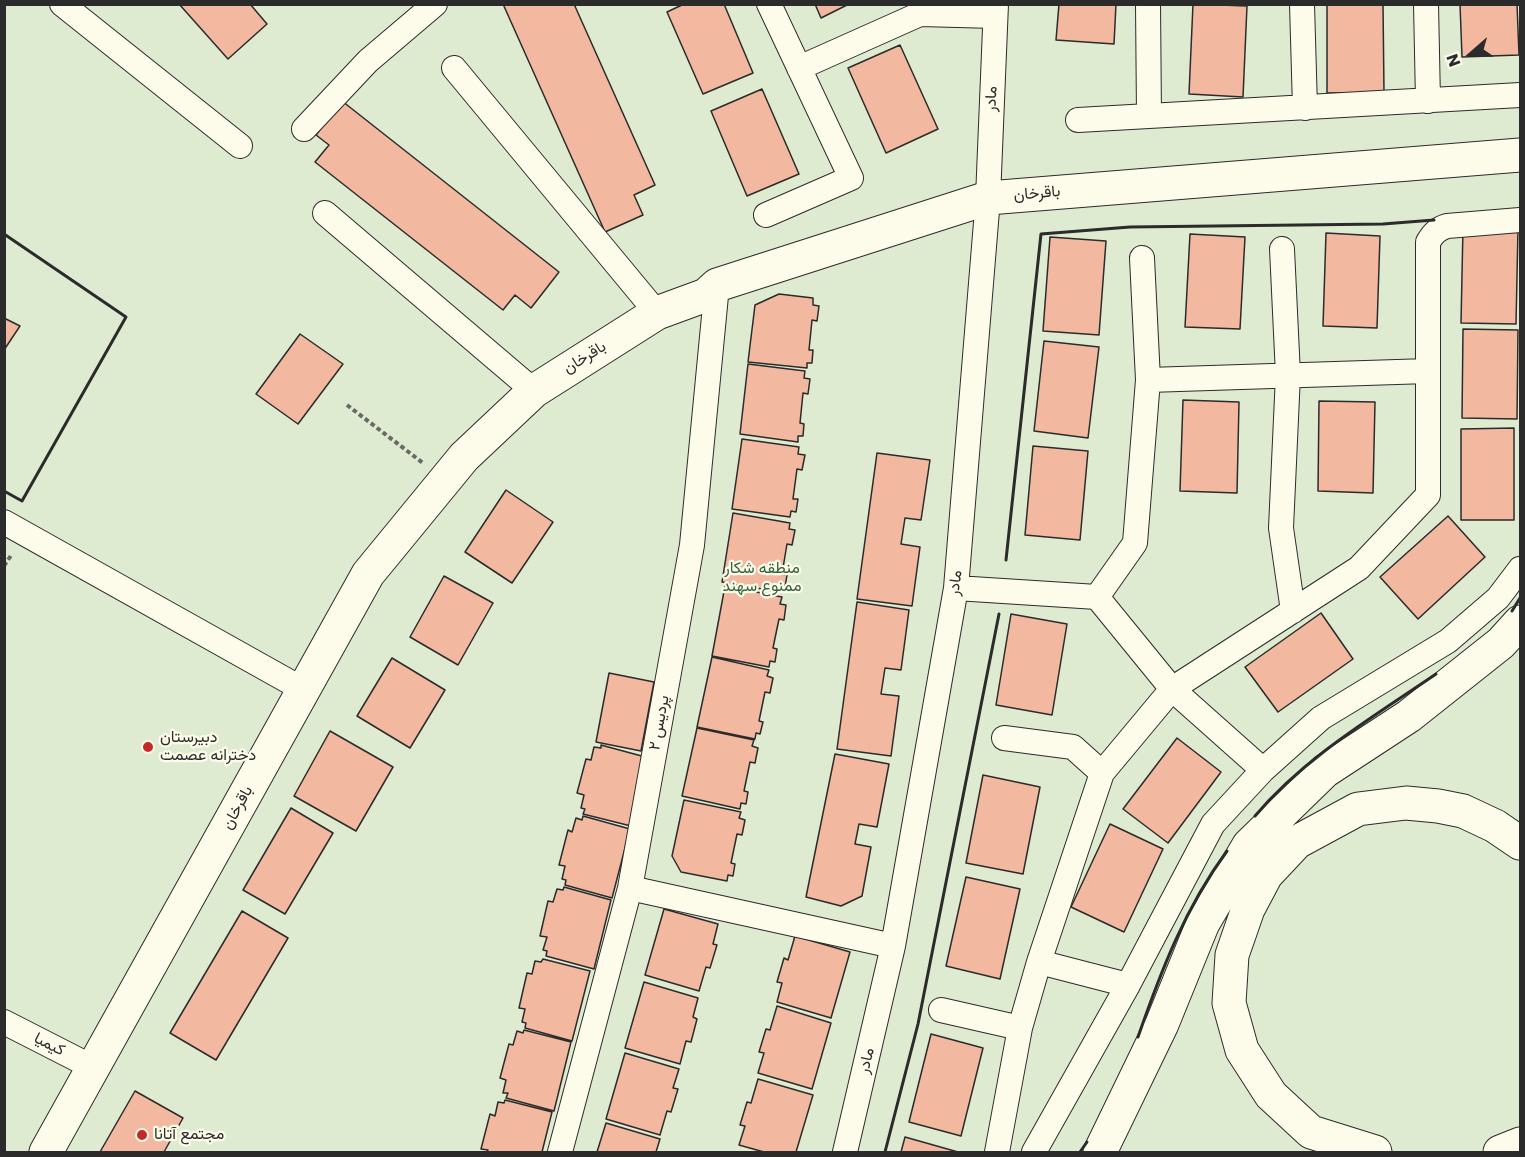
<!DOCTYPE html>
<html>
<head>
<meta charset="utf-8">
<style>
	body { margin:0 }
	#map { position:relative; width:1525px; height:1157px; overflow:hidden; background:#fdfbea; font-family:Poppins,sans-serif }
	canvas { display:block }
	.frame { position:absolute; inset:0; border:6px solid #2b2b2b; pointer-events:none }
	.north { position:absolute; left:1441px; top:24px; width:60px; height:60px; -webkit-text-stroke:4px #fdfbea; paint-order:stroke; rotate:250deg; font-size:16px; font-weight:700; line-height:24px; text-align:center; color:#2b2b2b }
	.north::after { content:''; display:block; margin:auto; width:21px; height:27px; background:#2b2b2b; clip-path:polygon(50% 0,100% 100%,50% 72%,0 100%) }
</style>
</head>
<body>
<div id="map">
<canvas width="1525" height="1157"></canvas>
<div class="frame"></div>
<div class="north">N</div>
</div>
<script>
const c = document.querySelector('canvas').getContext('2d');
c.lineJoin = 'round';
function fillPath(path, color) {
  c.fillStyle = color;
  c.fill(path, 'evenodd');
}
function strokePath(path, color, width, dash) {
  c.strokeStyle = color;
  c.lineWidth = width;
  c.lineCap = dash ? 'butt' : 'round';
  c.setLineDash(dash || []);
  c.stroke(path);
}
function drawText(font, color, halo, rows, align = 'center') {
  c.font = font + ' Poppins,Vazirmatn,sans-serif';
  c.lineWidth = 4.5;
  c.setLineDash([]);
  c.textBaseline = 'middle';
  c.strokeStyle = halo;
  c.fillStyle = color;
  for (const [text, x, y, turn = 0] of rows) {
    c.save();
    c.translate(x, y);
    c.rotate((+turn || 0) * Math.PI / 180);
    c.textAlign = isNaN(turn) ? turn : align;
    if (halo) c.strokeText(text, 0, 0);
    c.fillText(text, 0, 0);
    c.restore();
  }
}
const green = new Path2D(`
	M 5,5 L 1520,5 L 1520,1152 L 5,1152 Z`);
fillPath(green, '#deebd1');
strokePath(green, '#74746e', 1.5);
const building = new Path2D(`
	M 179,4 L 250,4 L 267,24 L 228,59 Z
	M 503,4 L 574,4 L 655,185 L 634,195 L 643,215 L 605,232 Z
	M 684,4 L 724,4 L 753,73 L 703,94 L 667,12 Z
	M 815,4 L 849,4 L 821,18 Z
	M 1059,4 L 1116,4 L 1114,44 L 1056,40 Z
	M 1193,4 L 1247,6 L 1243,97 L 1189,94 Z
	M 1327,4 L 1383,4 L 1384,93 L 1327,93 Z
	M 1460,4 L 1517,4 L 1519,55 L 1462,57 Z
	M 900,45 L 938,129 L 886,153 L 848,68 Z
	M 762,89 L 799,174 L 747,196 L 711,111 Z
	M 342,101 L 559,272 L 531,308 L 515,295 L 503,310 L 315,162 L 329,145 L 316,135 Z
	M 1463,227 L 1518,229 L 1516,324 L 1461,323 Z
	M 1326,233 L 1380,236 L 1377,328 L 1323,326 Z
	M 1190,234 L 1245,237 L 1240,329 L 1185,327 Z
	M 1050,237 L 1106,241 L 1099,335 L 1043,331 Z
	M 779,294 L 813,298 L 813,305 L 819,306 L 817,321 L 812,320 L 809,350 L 813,350 L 812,363 L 807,363 L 807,368 L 748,362 L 755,305 Z
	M 4,318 L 20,326 L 4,350 Z
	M 1463,329 L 1518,330 L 1517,419 L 1462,418 Z
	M 300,334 L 343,364 L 298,424 L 256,394 Z
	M 1044,341 L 1099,347 L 1088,438 L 1034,431 Z
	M 748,364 L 805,371 L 804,378 L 810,379 L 808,394 L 803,393 L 800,423 L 804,424 L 803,436 L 798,436 L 798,442 L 740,434 Z
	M 1183,400 L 1239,402 L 1237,493 L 1180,491 Z
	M 1319,401 L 1375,402 L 1373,493 L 1318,491 Z
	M 1514,428 L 1514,520 L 1461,520 L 1461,429 Z
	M 742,439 L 799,447 L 798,454 L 805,455 L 802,470 L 797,469 L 793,499 L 798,499 L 796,512 L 791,511 L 790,517 L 732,509 Z
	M 1033,446 L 1088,451 L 1080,540 L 1025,535 Z
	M 877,453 L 930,460 L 921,520 L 905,518 L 901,544 L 920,547 L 912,606 L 857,599 Z
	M 506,490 L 553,522 L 512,583 L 465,552 Z
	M 733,513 L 790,523 L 789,529 L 795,530 L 792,545 L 787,544 L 782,574 L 787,575 L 785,587 L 780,587 L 779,592 L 722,582 Z
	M 1448,516 L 1485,557 L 1418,619 L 1380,577 Z
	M 444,576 L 493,603 L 458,665 L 410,637 Z
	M 725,586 L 782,597 L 780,604 L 786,605 L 784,620 L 779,619 L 773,648 L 777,649 L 775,662 L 770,661 L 769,667 L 712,656 Z
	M 857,602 L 909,610 L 901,670 L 885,668 L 881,694 L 899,696 L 891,756 L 837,749 Z
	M 1321,613 L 1353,659 L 1278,712 L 1245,667 Z
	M 1011,614 L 1067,624 L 1052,715 L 996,705 Z
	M 712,657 L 769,670 L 767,676 L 773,678 L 770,693 L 765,692 L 759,721 L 763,722 L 760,734 L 756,733 L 755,739 L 697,727 Z
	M 392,658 L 445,690 L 410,748 L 357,716 Z
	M 609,673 L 654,682 L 641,751 L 596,742 Z
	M 697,728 L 754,740 L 752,746 L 758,748 L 755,763 L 750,762 L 744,791 L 748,792 L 746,804 L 741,803 L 740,809 L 682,796 Z
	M 330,731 L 393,767 L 356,831 L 294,796 Z
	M 1177,738 L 1221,772 L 1168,843 L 1123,809 Z
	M 601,745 L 649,758 L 631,826 L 583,814 L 585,809 L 581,808 L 584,795 L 577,793 L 586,759 L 591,760 L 594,747 L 601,748 Z
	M 835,754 L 889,764 L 877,827 L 859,824 L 855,844 L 871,847 L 862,896 L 841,906 L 806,897 Z
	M 983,775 L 1040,787 L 1023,874 L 966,863 Z
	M 684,800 L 741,812 L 739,818 L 745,820 L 742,835 L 737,834 L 731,863 L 735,864 L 733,876 L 728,875 L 727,881 L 681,872 L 672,856 Z
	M 291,808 L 333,833 L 285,914 L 243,890 Z
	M 583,816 L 630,829 L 612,898 L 565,885 L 566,880 L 562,879 L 565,866 L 559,865 L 568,830 L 572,832 L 576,818 L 582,820 Z
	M 1110,824 L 1163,849 L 1124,932 L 1071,907 Z
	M 966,877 L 1020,889 L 1000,979 L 946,966 Z
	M 564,887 L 611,900 L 594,969 L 546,956 L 547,951 L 543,950 L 547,937 L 540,936 L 548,901 L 553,902 L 557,889 L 563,890 Z
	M 664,909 L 718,924 L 713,944 L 717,945 L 710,968 L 706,967 L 699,991 L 645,975 Z
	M 242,911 L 288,938 L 216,1060 L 170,1033 Z
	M 795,936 L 850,952 L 831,1018 L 777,1002 L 782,983 L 777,982 L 784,958 L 788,960 Z
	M 543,959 L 590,971 L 572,1041 L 525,1028 L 526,1023 L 522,1022 L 525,1009 L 519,1008 L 527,973 L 532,974 L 535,961 L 541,962 Z
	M 644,982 L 698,998 L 693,1017 L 697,1019 L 691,1042 L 686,1041 L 680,1064 L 625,1048 Z
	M 777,1006 L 831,1023 L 812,1089 L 758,1073 L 764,1053 L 759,1052 L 766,1029 L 770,1030 Z
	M 524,1030 L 571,1042 L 554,1111 L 506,1098 L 508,1093 L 503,1093 L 506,1080 L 500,1078 L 509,1044 L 513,1045 L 517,1031 L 523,1033 Z
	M 931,1034 L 983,1048 L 961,1136 L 909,1122 Z
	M 625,1053 L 679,1069 L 673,1088 L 678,1089 L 671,1112 L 667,1111 L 660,1135 L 606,1119 Z
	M 758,1079 L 813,1095 L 796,1152 L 764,1152 L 739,1145 L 745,1126 L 740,1125 L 747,1102 L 751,1103 Z
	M 135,1091 L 183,1118 L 164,1152 L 100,1152 Z
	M 505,1100 L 552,1112 L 542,1152 L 487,1152 L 488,1150 L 481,1149 L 490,1114 L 495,1116 L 498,1102 L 504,1103 Z
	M 606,1123 L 660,1139 L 656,1152 L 597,1152 Z
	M 905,1137 L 958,1152 L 901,1152 Z`);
fillPath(building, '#f2b8a0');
strokePath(building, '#2b2b2b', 1.5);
const minor = new Path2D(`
	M 62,4 L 240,146
	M 1148,4 L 1149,116
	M 1302,4 L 1305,108
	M 1426,4 L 1428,101
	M 454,68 L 657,313
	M 799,68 L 920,14 L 995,16
	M 1078,120 L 1520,95
	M 304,129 L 368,61 L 435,4
	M 325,213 L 534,391
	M 766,215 L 851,178 L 769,4
	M 1282,249 L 1288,375 L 1281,528 L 1293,611
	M 1148,380 L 1428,371
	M 4,522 L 304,690
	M 956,588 L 1097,597 L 1172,689 L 1263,770
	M 1097,597 L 1135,543 L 1148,380 L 1142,258
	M 1004,738 L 1073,747 L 1102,773
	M 630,888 L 893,946
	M 1039,962 L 1128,985
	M 941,1010 L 1020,1028
	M 4,1022 L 94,1068
	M 560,1152 L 630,888 L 692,545 L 717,285
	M 845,1152 L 893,946 L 956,588 L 988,198 L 996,4
	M 997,1152 L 1020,1028 L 1039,962 L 1102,773 L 1172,689 L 1359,568 L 1428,495 L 1428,242 C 1433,234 1437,229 1447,226 L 1520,220
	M 1034,1152 L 1128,985 L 1213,824 L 1263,770 L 1321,718 L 1448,641 L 1498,598 L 1520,569`);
const secondary = new Path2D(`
	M 46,1152 L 368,574 L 464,457 L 534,391 L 657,313 L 706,295 L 717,285 L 988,198 L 1520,155
	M 1100,1152 L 1162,1024 L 1203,923 L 1249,845 L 1325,771 L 1409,716 L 1501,643 L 1520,622
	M 1375,1152 L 1311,1132 L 1271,1095 L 1242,1050 L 1229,1003 L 1232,955 L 1248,909 L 1266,875 L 1297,842 L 1358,809 L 1406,803 L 1438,806 L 1463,811 L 1495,826 L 1520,843
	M 1500,1152 L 1520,1144`);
strokePath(minor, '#2b2b2b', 26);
strokePath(secondary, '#2b2b2b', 35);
strokePath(new Path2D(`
	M 347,405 L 423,463
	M 4,566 L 12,554`), '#6a6964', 4, [4.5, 3]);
strokePath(minor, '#fdfbea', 24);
strokePath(secondary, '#fdfbea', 33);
strokePath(new Path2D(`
	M 4,234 L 126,317 L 22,501 L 4,491
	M 1006,560 L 1041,234 L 1130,227 L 1383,224 L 1434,220
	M 1512,611 L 1520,598
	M 1255,816 C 1305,757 1373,717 1436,674
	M 1138,1037 C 1161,971 1185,908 1227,851
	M 885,1152 L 918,1024 L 999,614
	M 1080,1152 L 1087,1142`), '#2b2b2b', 3);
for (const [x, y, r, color] of [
	[148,747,6,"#c62828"],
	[142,1135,6,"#c62828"]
]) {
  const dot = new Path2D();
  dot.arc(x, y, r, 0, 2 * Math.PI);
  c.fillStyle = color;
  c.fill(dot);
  strokePath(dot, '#fdfbea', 2);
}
drawText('16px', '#2b2b2b', '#fdfbea', [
	["مادر",992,99,-88],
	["باقرخان",1037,194,-5],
	["باقرخان",585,358,-32],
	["مادر",956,583,-83],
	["پردیس ۲",660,723,-80],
	["باقرخان",238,808,-61],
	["کیمیا",49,1045,27],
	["مادر",867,1061,-77]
]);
drawText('16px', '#34623c', '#fdfbea', [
	["منطقه شکار",762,569],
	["ممنوع سهند",762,587]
]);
drawText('16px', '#2b2b2b', '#fdfbea', [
	["دبیرستان",160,738],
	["دخترانه عصمت",160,756],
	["مجتمع آتانا",154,1135]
], 'left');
</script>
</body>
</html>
